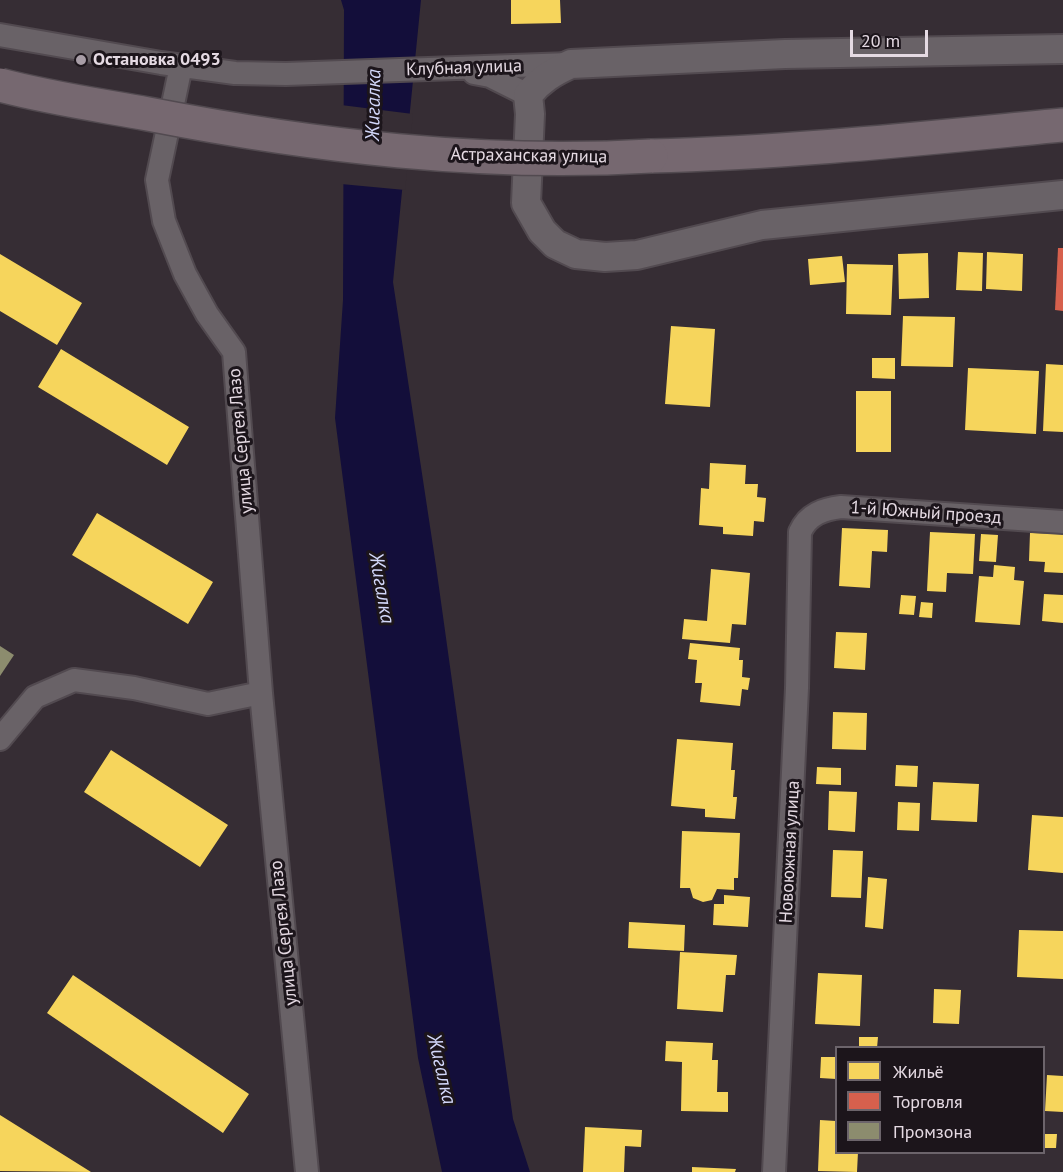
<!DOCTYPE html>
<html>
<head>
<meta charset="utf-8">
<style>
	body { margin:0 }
	#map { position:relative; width:1063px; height:1172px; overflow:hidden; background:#362d34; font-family:"PT Sans",sans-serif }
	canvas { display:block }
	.legend { position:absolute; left:835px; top:1046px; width:210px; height:108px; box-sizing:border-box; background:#1c151b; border:2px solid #6c646b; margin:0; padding:8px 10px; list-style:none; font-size:18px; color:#e5dae3 }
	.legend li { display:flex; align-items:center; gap:12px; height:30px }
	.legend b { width:30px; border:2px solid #6c646b }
	.scale { position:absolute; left:850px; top:30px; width:78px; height:27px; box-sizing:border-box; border:3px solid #e5dae3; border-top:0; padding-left:8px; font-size:18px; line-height:21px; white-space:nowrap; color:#e5dae3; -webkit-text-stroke:4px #1c151b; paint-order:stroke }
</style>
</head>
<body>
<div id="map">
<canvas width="1063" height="1172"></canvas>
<ul class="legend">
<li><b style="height:16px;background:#f6d55c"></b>Жильё</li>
<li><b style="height:16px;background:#d6604d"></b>Торговля</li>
<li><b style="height:16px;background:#8c8c6e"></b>Промзона</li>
</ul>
<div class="scale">20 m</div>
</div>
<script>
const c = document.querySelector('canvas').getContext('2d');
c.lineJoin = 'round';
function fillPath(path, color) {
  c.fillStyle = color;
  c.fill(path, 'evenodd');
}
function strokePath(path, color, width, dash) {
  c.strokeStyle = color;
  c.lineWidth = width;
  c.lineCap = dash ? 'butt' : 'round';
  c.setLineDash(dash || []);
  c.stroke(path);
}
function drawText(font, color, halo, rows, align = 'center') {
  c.font = font + ' "PT Sans",sans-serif';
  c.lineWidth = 6;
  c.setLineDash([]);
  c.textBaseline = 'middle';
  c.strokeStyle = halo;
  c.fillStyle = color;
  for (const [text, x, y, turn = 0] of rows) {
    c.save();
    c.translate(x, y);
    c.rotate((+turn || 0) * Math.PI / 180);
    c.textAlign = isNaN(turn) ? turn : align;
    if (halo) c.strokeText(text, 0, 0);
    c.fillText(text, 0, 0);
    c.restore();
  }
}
fillPath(new Path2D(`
	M 341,0 L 421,0 L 393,282 L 436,566 L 513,1119 L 530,1172 L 442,1172 L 418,1058 L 335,418 L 343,300 L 344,10 Z`), '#130e3a');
fillPath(new Path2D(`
	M 341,105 L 413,114 L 405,190 L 341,184 Z`), '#362d34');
fillPath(new Path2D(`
	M 511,0 L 560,0 L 561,23 L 511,24 Z
	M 958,252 L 983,253 L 982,291 L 956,290 Z
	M 987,252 L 1023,254 L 1022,291 L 986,289 Z
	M 928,253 L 929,298 L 899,299 L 898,254 Z
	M 0,254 L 82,303 L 57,345 L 0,311 Z
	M 842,256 L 845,282 L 810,285 L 808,259 Z
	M 847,264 L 893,265 L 891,315 L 846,314 Z
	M 903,316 L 955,317 L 953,367 L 901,366 Z
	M 671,326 L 715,329 L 710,407 L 665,404 Z
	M 61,349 L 189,427 L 167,465 L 38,387 Z
	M 872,358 L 895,358 L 895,379 L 872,378 Z
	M 1046,364 L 1063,365 L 1063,432 L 1043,431 Z
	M 968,368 L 1039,371 L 1036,434 L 965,430 Z
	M 856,391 L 891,391 L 891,452 L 856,452 Z
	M 710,463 L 746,465 L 745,484 L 758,484 L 757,497 L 766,498 L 764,522 L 754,521 L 753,536 L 723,534 L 723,527 L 699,525 L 701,488 L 709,489 Z
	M 97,513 L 213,582 L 188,624 L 72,555 Z
	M 842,528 L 888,530 L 887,552 L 872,551 L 870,588 L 839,586 Z
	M 930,532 L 975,534 L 973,574 L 947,573 L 946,592 L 927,591 Z
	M 1030,533 L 1063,534 L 1063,573 L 1044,572 L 1045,562 L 1029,561 Z
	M 981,534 L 998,535 L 996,562 L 979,561 Z
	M 994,565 L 1015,567 L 1014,580 L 1024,581 L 1020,625 L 975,622 L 979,576 L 993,577 Z
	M 711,569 L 750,573 L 746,625 L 732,624 L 730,643 L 682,639 L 684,619 L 707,621 Z
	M 1044,594 L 1063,595 L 1063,623 L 1042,621 Z
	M 901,595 L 916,596 L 914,615 L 899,614 Z
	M 921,602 L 933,603 L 932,618 L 919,617 Z
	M 836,632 L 867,633 L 865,670 L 834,668 Z
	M 690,643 L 740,648 L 739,660 L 743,660 L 742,677 L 750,678 L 748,690 L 742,689 L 740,706 L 700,702 L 702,683 L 695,683 L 697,660 L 688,659 Z
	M 833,712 L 867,713 L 866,750 L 832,749 Z
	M 677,739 L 733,743 L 731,770 L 735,770 L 733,797 L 737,797 L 735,819 L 705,817 L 705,809 L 671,806 Z
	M 111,750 L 228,825 L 200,867 L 84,792 Z
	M 896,765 L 918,766 L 917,787 L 895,786 Z
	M 817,767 L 841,768 L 841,785 L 816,784 Z
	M 933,782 L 979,784 L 977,822 L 931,820 Z
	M 829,791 L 857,792 L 855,832 L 828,830 Z
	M 898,802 L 920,803 L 919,831 L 897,830 Z
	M 1032,815 L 1063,817 L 1063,873 L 1028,870 Z
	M 682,831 L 740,833 L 738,878 L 734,878 L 734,890 L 717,889 L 712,900 L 703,902 L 693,898 L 690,888 L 680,888 Z
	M 833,850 L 863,851 L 861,898 L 831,897 Z
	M 868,877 L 887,879 L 883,929 L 865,927 Z
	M 724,895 L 750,897 L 748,927 L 713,925 L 714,904 L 724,904 Z
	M 629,922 L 685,925 L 684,951 L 628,948 Z
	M 1019,930 L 1063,931 L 1063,979 L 1017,977 Z
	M 680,952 L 737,955 L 735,975 L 726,975 L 723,1012 L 677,1009 Z
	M 818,973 L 862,975 L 860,1026 L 815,1024 Z
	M 73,975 L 249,1094 L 223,1133 L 47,1013 Z
	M 934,989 L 961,990 L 959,1024 L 933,1023 Z
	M 859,1037 L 878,1037 L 877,1048 L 859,1048 Z
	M 666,1041 L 713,1043 L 712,1060 L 718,1060 L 717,1092 L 728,1092 L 728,1112 L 681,1111 L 682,1062 L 665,1061 Z
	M 821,1057 L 836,1057 L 836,1079 L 820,1078 Z
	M 1047,1075 L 1063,1076 L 1063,1112 L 1045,1111 Z
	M 0,1115 L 91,1172 L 0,1171 Z
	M 820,1120 L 836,1121 L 836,1152 L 858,1152 L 857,1172 L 818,1171 Z
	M 585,1127 L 642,1130 L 641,1147 L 625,1146 L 624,1172 L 583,1172 Z
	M 1044,1134 L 1057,1134 L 1056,1148 L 1044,1148 Z
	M 692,1167 L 736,1169 L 735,1172 L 692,1172 Z`), '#f6d55c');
fillPath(new Path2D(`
	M 1058,248 L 1063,248 L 1063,311 L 1055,310 Z`), '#d6604d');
fillPath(new Path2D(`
	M 0,646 L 14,655 L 0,676 Z`), '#8c8c6e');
const minor = new Path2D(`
	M 0,35 L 161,63 L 235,73 L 286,74 L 570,64
	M 181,66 L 157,180 L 164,221 L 185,274 L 207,314 L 234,352 L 261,693 L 307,1172
	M 474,73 L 490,76 L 528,95
	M 0,739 L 35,697 L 74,680 L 134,688 L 208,704 L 261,693
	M 774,1172 L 797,688 L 800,532 C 808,514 824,509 841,507 L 1063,522`);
const tertiary = new Path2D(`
	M 1063,49 L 785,54 L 571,64 C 553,72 540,80 528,95 L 530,114 L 526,203 L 542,231 L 555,244 L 576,254 L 605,257 L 637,255 L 762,225 L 1063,195`);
const primary = new Path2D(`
	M 651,156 C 788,153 926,138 1063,125`);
strokePath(minor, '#524a50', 26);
strokePath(tertiary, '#524a50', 32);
strokePath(primary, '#524a50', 36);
strokePath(minor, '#696267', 22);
strokePath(tertiary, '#696267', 28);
strokePath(primary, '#766870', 33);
const primaryBridge = new Path2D(`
	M 0,85 C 48,98 99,105 148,114 C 313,146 482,166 651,156`);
strokePath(primaryBridge, '#524a50', 36, []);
strokePath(primaryBridge, '#766870', 33);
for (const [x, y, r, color] of [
	[81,60,6,"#a89da6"]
]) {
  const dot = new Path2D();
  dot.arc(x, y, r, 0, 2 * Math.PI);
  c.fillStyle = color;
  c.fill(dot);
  strokePath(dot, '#1c151b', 2);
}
drawText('bold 18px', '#e5dae3', '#1c151b', [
	["Остановка 0493",93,60]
], 'left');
drawText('18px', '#e5dae3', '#1c151b', [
	["Клубная улица",464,68,-2],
	["Астраханская улица",529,156,1],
	["улица Сергея Лазо",241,441,-95],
	["1-й Южный проезд",926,513,4],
	["Новоюжная улица",790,852,-87],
	["улица Сергея Лазо",284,933,-96]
]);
drawText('italic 20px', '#d3d8fa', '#1c151b', [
	["Жигалка",374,105,-89],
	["Жигалка",381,588,80],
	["Жигалка",441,1069,77]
]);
</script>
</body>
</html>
